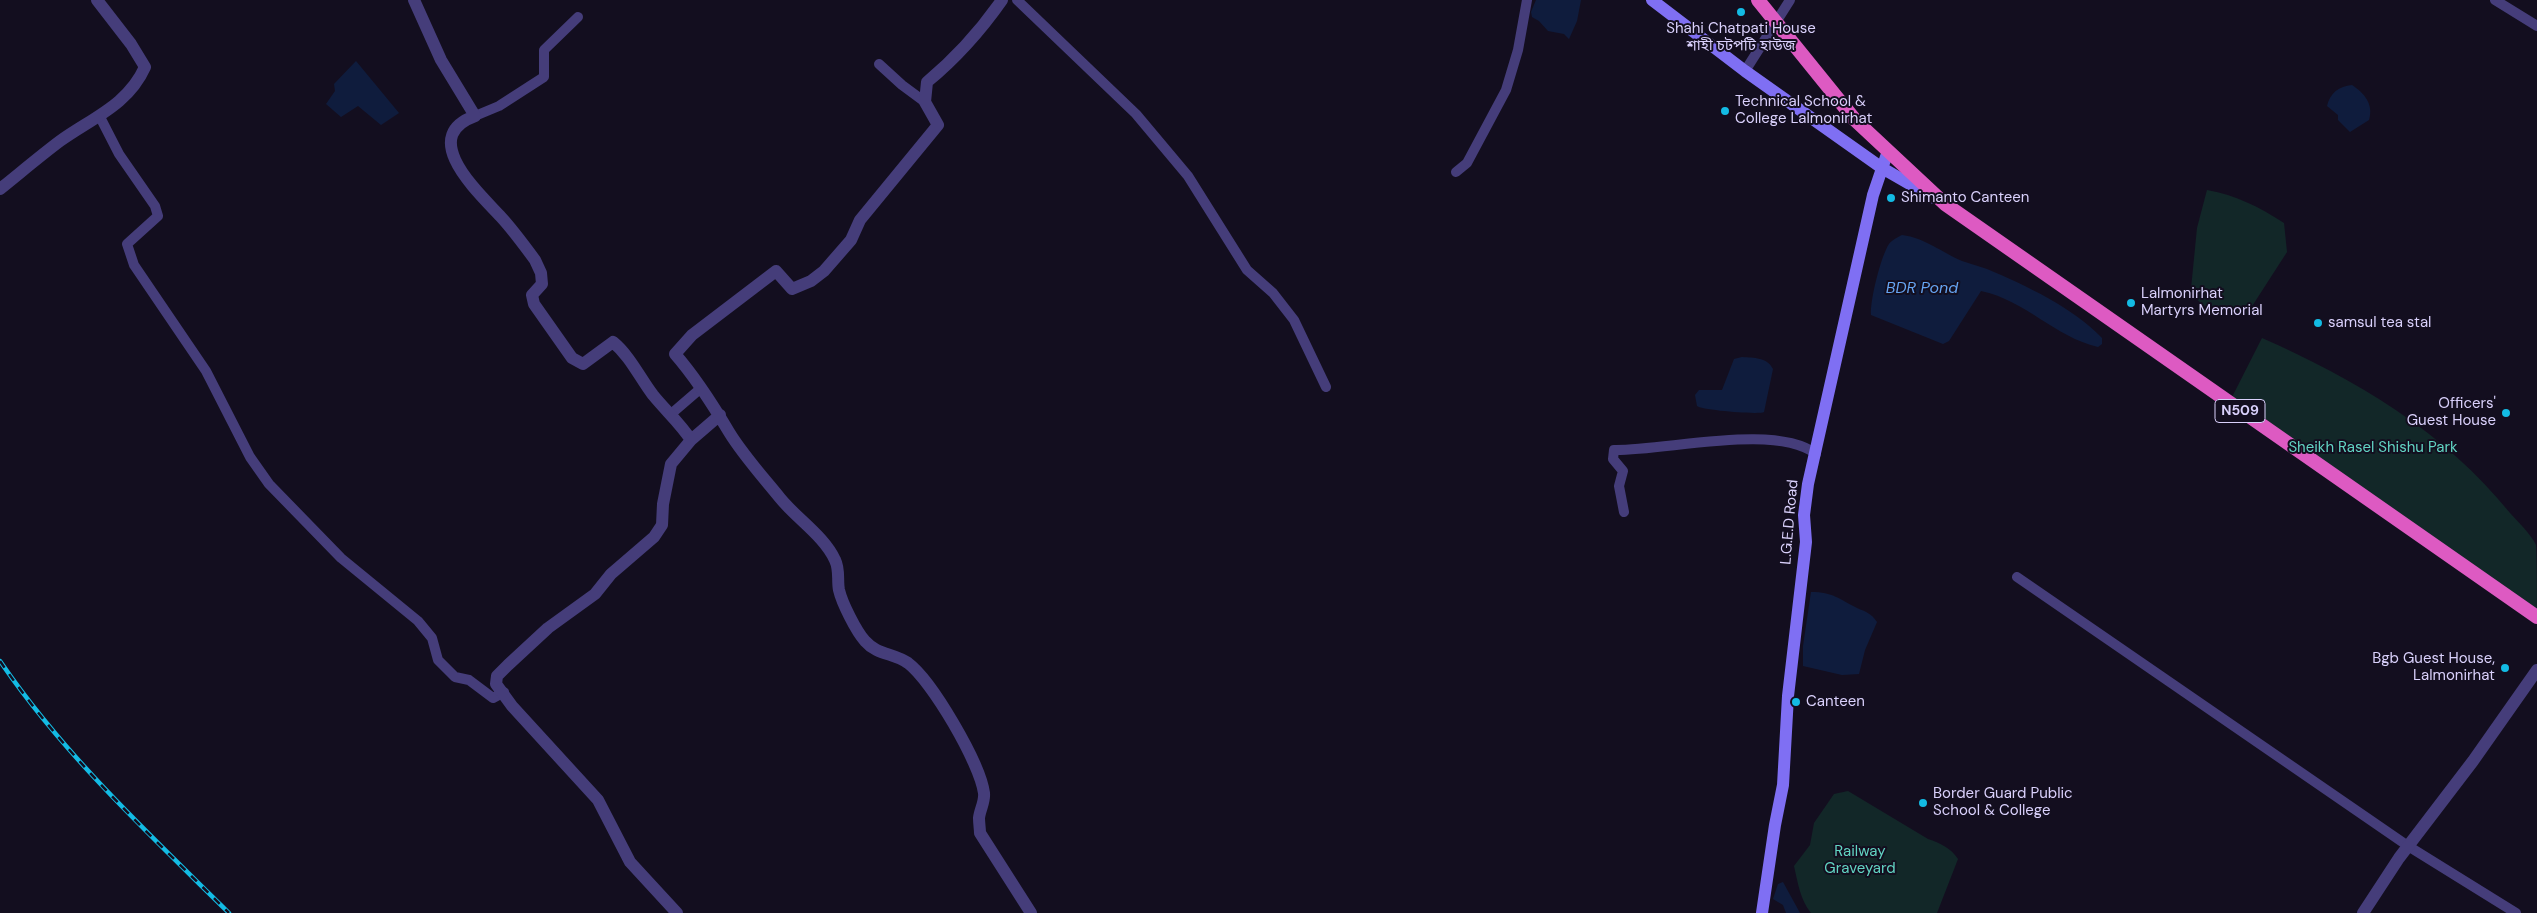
<!DOCTYPE html>
<html>
<head>
<meta charset="utf-8">
<style>
	body { margin:0 }
	canvas { display:block; background:#130e1f }
</style>
</head>
<body>
<canvas width="2537" height="913"></canvas>
<script>
const c = document.querySelector('canvas').getContext('2d');
c.lineJoin = 'round';
function fillPath(path, color) {
  c.fillStyle = color;
  c.fill(path, 'evenodd');
}
function strokePath(path, color, width, dash) {
  c.strokeStyle = color;
  c.lineWidth = width;
  c.lineCap = dash ? 'butt' : 'round';
  c.setLineDash(dash || []);
  c.stroke(path);
}
function drawText(font, color, halo, rows, align = 'center') {
  c.font = font + ' "DM Sans","Noto Sans Bengali",sans-serif';
  c.lineWidth = 4;
  c.setLineDash([]);
  c.textBaseline = 'middle';
  c.strokeStyle = halo;
  c.fillStyle = color;
  for (const [text, x, y, turn = 0] of rows) {
    c.save();
    c.translate(x, y);
    c.rotate((+turn || 0) * Math.PI / 180);
    c.textAlign = isNaN(turn) ? turn : align;
    if (halo) c.strokeText(text, 0, 0);
    c.fillText(text, 0, 0);
    c.restore();
  }
}
fillPath(new Path2D(`
	M 2207,190 C 2236,195 2259,207 2284,223 L 2287,252 L 2247,314 C 2226,314 2199,312 2191,289 L 2197,228 Z
	M 2262,338 C 2355,379 2445,432 2510,513 C 2518,522 2531,534 2536,545 C 2537,554 2537,604 2537,617 L 2229,403 Z
	M 1848,791 L 1928,839 C 1940,843 1951,848 1958,859 L 1937,913 L 1811,913 C 1800,899 1798,883 1794,866 L 1810,845 L 1814,823 L 1834,794 Z`), '#122728');
fillPath(new Path2D(`
	M 1536,0 L 1581,0 L 1577,21 L 1569,39 L 1564,34 L 1548,31 L 1539,21 L 1532,17 L 1531,12 Z
	M 356,61 L 399,113 L 381,125 L 358,106 L 341,117 L 326,104 L 335,91 L 334,84 Z
	M 2352,85 C 2364,93 2374,104 2369,120 L 2350,132 L 2338,120 L 2338,115 L 2327,106 C 2330,93 2339,86 2352,85 Z
	M 1902,235 C 1925,238 1941,252 1962,261 C 1970,264 1979,266 1987,269 C 2027,286 2072,307 2102,338 L 2102,344 L 2098,347 C 2055,337 2025,300 1981,291 L 1949,341 L 1943,344 L 1871,315 C 1870,300 1881,256 1889,244 C 1892,240 1898,237 1902,235 Z
	M 1742,357 C 1754,358 1767,357 1773,369 L 1764,412 C 1759,415 1701,410 1697,406 L 1695,395 L 1699,390 L 1722,390 L 1734,359 Z
	M 1811,592 C 1833,592 1839,599 1857,608 C 1866,612 1871,613 1877,622 L 1865,650 L 1859,674 L 1842,675 L 1803,666 L 1803,646 Z
	M 1783,882 L 1800,913 L 1786,913 L 1783,905 L 1773,899 L 1778,884 Z`), '#0f1c3d');
strokePath(new Path2D(`
	M 1017,0 L 1136,114 L 1188,176 L 1247,270 L 1273,293 L 1294,320 L 1326,387
	M 2495,0 L 2537,26
	M 879,64 L 902,85 L 925,102
	M 1745,71 L 1790,0
	M 475,116 L 499,106 L 544,77 L 544,50 L 578,17
	M 100,117 L 119,154 L 155,206 L 158,216 L 127,244 L 134,265 L 206,371 L 250,457 L 269,484 L 341,558 L 418,621 L 432,638 L 438,660 L 455,677 L 469,680 L 493,698 L 504,692
	M 1456,172 L 1467,163 L 1506,90 L 1518,50 L 1527,0
	M 671,414 L 700,389
	M 1624,512 L 1619,486 L 1623,471 L 1613,459 L 1614,450 C 1666,451 1775,423 1816,454
	M 2017,577 L 2408,846 L 2516,913`), '#453d7a', 10);
strokePath(new Path2D(`
	M 414,0 L 441,60 L 475,116 C 417,137 479,193 501,217 C 513,230 524,245 535,260 L 541,273 L 542,284 L 532,295 L 534,304 L 572,358 L 583,364 L 613,342 C 630,356 640,378 653,395 C 666,411 680,423 691,440
	M 1002,0 C 981,30 956,58 927,82 L 925,102 L 938,125 L 860,220 L 851,240 L 824,271 L 811,281 L 792,289 L 776,271 L 692,335 L 675,354 C 696,378 713,405 729,432 C 743,455 763,477 780,498 C 797,519 824,536 835,560 C 840,570 837,580 839,590 C 842,603 856,631 865,641 C 877,655 894,653 908,663 C 932,681 980,763 984,793 C 985,802 980,809 979,818 C 979,823 980,829 980,833 L 1031,913
	M 0,189 C 20,173 40,156 60,141 C 92,118 128,105 145,67 L 131,44 L 97,0
	M 677,913 L 630,862 L 598,800 L 512,706 L 496,684 L 497,676 L 508,665 L 548,628 L 595,594 L 611,574 L 654,537 L 662,525 L 663,504 L 671,464 L 691,440 L 720,415
	M 2363,913 L 2399,858 L 2473,761 L 2537,670`), '#453d7a', 12);
strokePath(new Path2D(`
	M 1652,0 L 1745,71 L 1882,168 L 1934,198
	M 1762,913 L 1775,825 L 1783,785 L 1788,696 L 1806,542 L 1804,515 L 1808,484 L 1873,195 L 1888,151`), '#7f6ff3', 12);
strokePath(new Path2D(`
	M 1758,0 L 1855,120 L 1945,204 L 2537,617`), '#dd5ac2', 14);
const rail = new Path2D(`
	M 0,661 C 64,755 148,833 229,913`);
strokePath(rail, '#13bbe4', 4.5);
strokePath(rail, '#130e1f', 2.5, [8]);
for (const [x, y, r, color] of [
	[1741,12,5,"#13bbe4"],
	[1725,111,5,"#13bbe4"],
	[1891,198,5,"#13bbe4"],
	[2131,303,5,"#13bbe4"],
	[2318,323,5,"#13bbe4"],
	[2506,413,5,"#13bbe4"],
	[2505,668,5,"#13bbe4"],
	[1796,702,5,"#13bbe4"],
	[1923,803,5,"#13bbe4"]
]) {
  const dot = new Path2D();
  dot.arc(x, y, r, 0, 2 * Math.PI);
  c.fillStyle = color;
  c.fill(dot);
  strokePath(dot, '#130e1f', 2);
}
for (const [x, y, w] of [
	[2240,411,50]
]) {
  const box = new Path2D();
  box.roundRect(x - w / 2, y - 11.5, w, 23, 4);
  c.fillStyle = '#130e1f';
  c.fill(box);
  strokePath(box, '#d9d0fb', 1);
}
drawText('bold 14px', '#d9d0fb', null, [
	["N509",2240,411]
]);
drawText('15px', '#d9d0fb', '#130e1f', [
	["Shahi Chatpati House",1741,29,"center"],
	["শাহী চটপটি হাউজ",1741,46,"center"],
	["Technical School &",1735,102],
	["College Lalmonirhat",1735,119],
	["Shimanto Canteen",1901,198],
	["Lalmonirhat",2141,294],
	["Martyrs Memorial",2141,311],
	["samsul tea stal",2328,323],
	["Officers'",2496,404,"right"],
	["Guest House",2496,421,"right"],
	["Bgb Guest House,",2495,659,"right"],
	["Lalmonirhat",2495,676,"right"],
	["Canteen",1806,702],
	["Border Guard Public",1933,794],
	["School & College",1933,811]
], 'left');
drawText('15px', '#62d4c3', '#130e1f', [
	["Sheikh Rasel Shishu Park",2373,448],
	["Railway",1860,852],
	["Graveyard",1860,869]
]);
drawText('15px', '#d9d0fb', '#130e1f', [
	["L.G.E.D Road",1790,522,-85]
]);
drawText('italic 16px', '#66a4f2', '#130e1f', [
	["BDR Pond",1922,289]
]);
</script>
</body>
</html>
